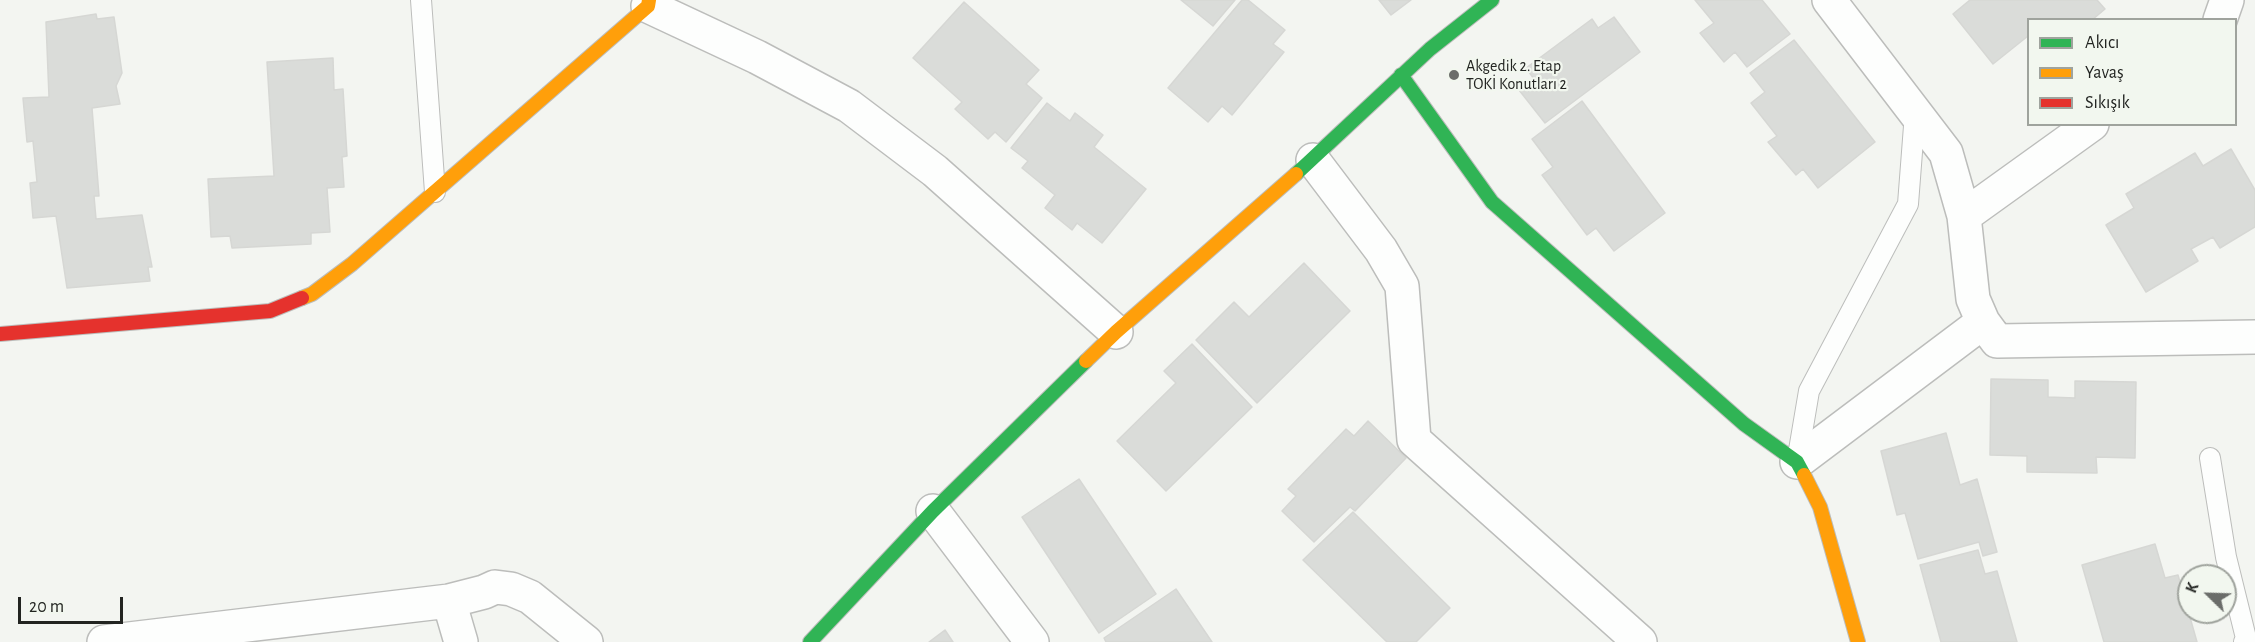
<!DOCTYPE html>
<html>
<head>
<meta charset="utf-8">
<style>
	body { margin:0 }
	#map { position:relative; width:2255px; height:642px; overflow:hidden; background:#f3f5f1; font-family:"Alegreya Sans",sans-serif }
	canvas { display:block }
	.legend { position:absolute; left:2027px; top:18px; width:210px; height:108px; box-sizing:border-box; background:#f2f7ef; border:2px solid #9fa39d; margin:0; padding:8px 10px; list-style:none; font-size:18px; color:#222421 }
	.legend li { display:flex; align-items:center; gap:12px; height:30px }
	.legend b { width:30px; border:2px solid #9fa39d }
	.north { position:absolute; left:2177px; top:564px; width:60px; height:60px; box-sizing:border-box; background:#f2f7ef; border:2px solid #9fa39d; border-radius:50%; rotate:293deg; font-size:16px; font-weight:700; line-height:24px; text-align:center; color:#222421 }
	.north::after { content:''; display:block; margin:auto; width:21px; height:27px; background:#6b6d6a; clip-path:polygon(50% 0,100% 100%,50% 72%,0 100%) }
	.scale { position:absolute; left:18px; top:597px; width:105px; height:27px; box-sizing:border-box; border:3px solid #222421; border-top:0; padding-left:8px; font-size:18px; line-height:21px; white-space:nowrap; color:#222421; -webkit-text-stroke:4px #f2f7ef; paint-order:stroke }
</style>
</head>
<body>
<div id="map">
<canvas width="2255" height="642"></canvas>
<ul class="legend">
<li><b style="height:8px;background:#30b455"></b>Akıcı</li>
<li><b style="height:8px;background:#ff9f0a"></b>Yavaş</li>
<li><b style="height:8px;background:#e5322d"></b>Sıkışık</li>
</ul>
<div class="north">K</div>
<div class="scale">20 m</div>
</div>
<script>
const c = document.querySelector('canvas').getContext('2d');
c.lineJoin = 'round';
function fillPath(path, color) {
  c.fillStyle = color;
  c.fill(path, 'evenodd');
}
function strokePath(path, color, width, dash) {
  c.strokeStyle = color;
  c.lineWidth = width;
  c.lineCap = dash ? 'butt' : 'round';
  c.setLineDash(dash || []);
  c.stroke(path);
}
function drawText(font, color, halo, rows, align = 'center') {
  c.font = font + ' "Alegreya Sans",sans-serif';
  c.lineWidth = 4.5;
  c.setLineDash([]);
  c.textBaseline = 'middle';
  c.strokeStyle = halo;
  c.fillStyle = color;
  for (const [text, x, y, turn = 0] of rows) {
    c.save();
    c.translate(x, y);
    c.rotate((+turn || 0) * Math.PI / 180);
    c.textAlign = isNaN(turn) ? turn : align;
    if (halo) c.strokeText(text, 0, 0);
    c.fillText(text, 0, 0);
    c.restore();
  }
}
const building = new Path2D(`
	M 1181,0 L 1235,0 L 1213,26 Z
	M 1242,0 L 1248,0 L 1285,30 L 1273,44 L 1284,52 L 1232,115 L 1222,106 L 1208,122 L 1168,88 Z
	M 1379,0 L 1411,0 L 1391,15 Z
	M 1695,0 L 1762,0 L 1790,34 L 1747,67 L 1735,52 L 1724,62 L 1700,33 L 1714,23 Z
	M 1970,0 L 2097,0 L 2105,9 L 2092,20 L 2028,20 L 2028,36 L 1993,64 L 1953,14 Z
	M 964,2 L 1039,70 L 1026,84 L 1042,98 L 1006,142 L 995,132 L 988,139 L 955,109 L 962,102 L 913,58 Z
	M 96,14 L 97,19 L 114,17 L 122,73 L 116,86 L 120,104 L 92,108 L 99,196 L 94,196 L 96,219 L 142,215 L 152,267 L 148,267 L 150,281 L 67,288 L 56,216 L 33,218 L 30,183 L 37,182 L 33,141 L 27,142 L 23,98 L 49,97 L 46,22 Z
	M 1614,17 L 1640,52 L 1545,123 L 1519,90 L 1534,79 L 1526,68 L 1592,19 L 1598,28 Z
	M 1794,40 L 1875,142 L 1818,188 L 1803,169 L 1796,175 L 1768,142 L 1777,136 L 1751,103 L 1765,92 L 1750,73 Z
	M 333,58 L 334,90 L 343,89 L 347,156 L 342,157 L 344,187 L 327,188 L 330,232 L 311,233 L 311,244 L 232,248 L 230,236 L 211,237 L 208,179 L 274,176 L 267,62 Z
	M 1582,101 L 1665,213 L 1614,251 L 1596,228 L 1587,235 L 1542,175 L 1553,167 L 1532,139 Z
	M 1047,103 L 1070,121 L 1075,113 L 1103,135 L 1094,147 L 1146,189 L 1102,243 L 1077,223 L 1072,230 L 1045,208 L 1055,195 L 1022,168 L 1028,161 L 1011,148 Z
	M 2231,149 L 2255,190 L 2255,227 L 2220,248 L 2213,237 L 2191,249 L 2198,261 L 2146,292 L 2106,225 L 2134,208 L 2126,194 L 2195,153 L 2203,166 Z
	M 1304,263 L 1350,311 L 1257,403 L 1196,340 L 1234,302 L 1249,317 Z
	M 1192,344 L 1252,407 L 1166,491 L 1117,441 L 1176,383 L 1164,371 Z
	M 1991,379 L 2048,380 L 2048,397 L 2075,398 L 2075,381 L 2136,382 L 2135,458 L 2096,457 L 2097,473 L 2027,472 L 2027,456 L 1990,455 Z
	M 1368,421 L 1406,458 L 1355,511 L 1350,507 L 1314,542 L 1282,511 L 1296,496 L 1288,489 L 1346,429 L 1354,436 Z
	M 1946,433 L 1960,485 L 1977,479 L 1997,552 L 1983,556 L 1979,542 L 1918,559 L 1905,513 L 1897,515 L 1881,451 Z
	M 1079,479 L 1156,594 L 1099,633 L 1022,517 Z
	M 1353,512 L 1450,608 L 1416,642 L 1387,642 L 1303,560 Z
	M 2155,544 L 2165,578 L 2178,575 L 2197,642 L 2104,642 L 2082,565 Z
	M 1978,550 L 1985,574 L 1997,571 L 2017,642 L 1941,642 L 1920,565 Z
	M 1176,589 L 1212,642 L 1106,642 L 1104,638 Z
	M 945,630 L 953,642 L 929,642 Z`);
fillPath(building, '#dadcd9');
strokePath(building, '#d6d7d4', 1.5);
const lane = new Path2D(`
	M 421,0 L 435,192
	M 2210,458 L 2226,557 L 2246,638 L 2244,642
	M 1797,462 L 1809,391 L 1908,204 L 1915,113`);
const street = new Path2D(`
	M 1829,0 L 1946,153 L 1964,216 L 1973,299 L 1983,322 L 1997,341 L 2255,337
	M 648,6 L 757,57 L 849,106 L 935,171 L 1116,332
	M 2220,20 L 2227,0
	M 1313,160 L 1381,250 L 1402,286 L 1414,440 L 1640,642
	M 1964,216 L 2092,124
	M 1797,462 L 1983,322
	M 933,511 L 1032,642
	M 449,601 L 461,642
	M 104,642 L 449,601 L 484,592 L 495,587 L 511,589 L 530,597 L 586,642`);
const fast = new Path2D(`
	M 1401,75 L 1492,202 L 1744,424 L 1797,462 L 1804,475
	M 1296,174 L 1430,49 L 1492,0
	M 810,642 L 933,511 L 1086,361`);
const slow = new Path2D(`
	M 302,298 L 312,294 L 352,264 L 648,6 L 649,0
	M 1086,361 L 1116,332 L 1296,174
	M 1804,475 L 1820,507 L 1858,642`);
const jam = new Path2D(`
	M 0,334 L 270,311 L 302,298`);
strokePath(lane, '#bcbdbb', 22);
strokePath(street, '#bcbdbb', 36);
strokePath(fast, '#bcbdbb', 16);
strokePath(slow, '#bcbdbb', 16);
strokePath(jam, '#bcbdbb', 16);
strokePath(lane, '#fdfefd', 20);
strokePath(street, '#fdfefd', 33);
strokePath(fast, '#30b455', 14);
strokePath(slow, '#ff9f0a', 14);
strokePath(jam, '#e5322d', 14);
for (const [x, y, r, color] of [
	[1454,75,6,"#6b6d6a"]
]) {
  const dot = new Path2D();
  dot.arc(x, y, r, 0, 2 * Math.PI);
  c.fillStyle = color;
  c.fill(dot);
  strokePath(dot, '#f2f7ef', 2);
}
drawText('16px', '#222421', '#f2f7ef', [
	["Akgedik 2. Etap",1466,66],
	["TOKİ Konutları 2",1466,84]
], 'left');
</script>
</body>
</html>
